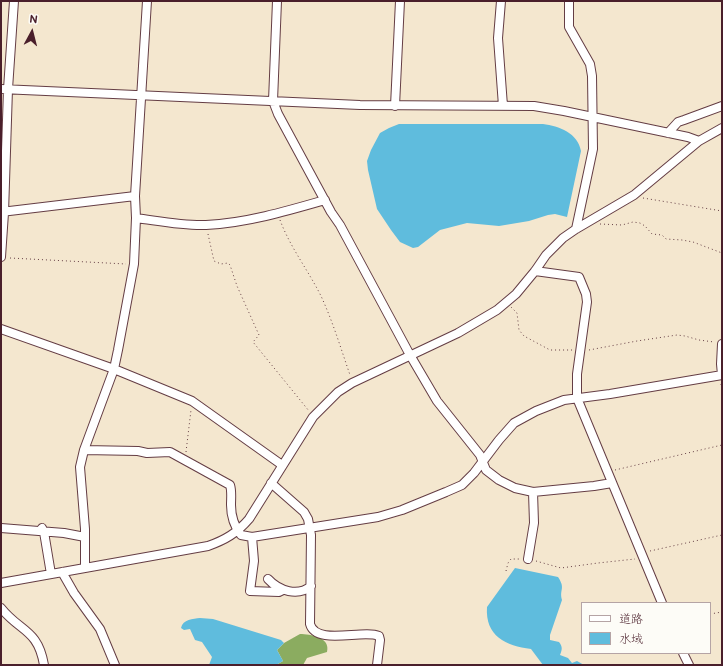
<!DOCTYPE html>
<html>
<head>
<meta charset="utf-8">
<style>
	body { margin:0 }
	#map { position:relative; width:723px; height:666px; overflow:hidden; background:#f4e7cf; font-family:"Balsamiq Sans","Klee One",sans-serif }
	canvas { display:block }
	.frame { position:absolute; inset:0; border:2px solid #4a1f2b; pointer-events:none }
	.legend { position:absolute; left:581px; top:602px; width:130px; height:52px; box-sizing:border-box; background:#fdfcf7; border:1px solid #b5a4a5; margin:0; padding:5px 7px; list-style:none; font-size:12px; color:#4a1f2b }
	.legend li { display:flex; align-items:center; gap:8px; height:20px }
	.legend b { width:20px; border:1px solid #b5a4a5 }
	.north { position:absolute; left:12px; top:12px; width:40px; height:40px; -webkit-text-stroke:3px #fdfcf7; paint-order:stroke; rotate:7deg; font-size:11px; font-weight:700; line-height:16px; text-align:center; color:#4a1f2b }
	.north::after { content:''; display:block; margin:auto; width:14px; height:18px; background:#4a1f2b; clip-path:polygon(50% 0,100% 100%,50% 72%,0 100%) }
</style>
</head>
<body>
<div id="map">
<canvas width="723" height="666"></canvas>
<div class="frame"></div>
<ul class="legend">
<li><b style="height:5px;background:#fff"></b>道路</li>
<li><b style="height:11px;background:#5fbcdd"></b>水域</li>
</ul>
<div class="north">N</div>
</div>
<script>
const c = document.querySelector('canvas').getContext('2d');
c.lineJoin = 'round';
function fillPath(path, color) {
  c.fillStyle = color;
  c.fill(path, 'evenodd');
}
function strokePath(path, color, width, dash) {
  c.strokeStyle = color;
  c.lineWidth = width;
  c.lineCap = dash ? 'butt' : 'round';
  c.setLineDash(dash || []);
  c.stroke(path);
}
fillPath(new Path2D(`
	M 300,634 C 310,634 331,637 327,652 L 307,658 L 303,665 L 276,665 L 283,661 L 277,650 L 284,643 Z`), '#8bac60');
fillPath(new Path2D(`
	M 399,124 L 543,124 C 559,126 578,133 581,151 L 567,217 L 555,214 L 548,215 L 529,221 L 499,226 L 467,223 L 440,230 L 418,247 L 413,248 L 400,242 L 391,230 L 377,209 L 368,170 L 367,161 L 371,150 L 380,133 L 389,128 Z
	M 515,568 L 558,577 C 566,589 559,589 562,600 L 550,635 L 550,640 L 559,642 C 563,647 562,650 560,655 L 568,658 L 572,663 L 577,661 L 584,665 L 543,665 L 531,649 C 506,646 485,636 487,607 Z
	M 200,618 L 213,619 L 281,640 L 284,643 L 277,650 L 283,661 L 276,665 L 209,665 L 212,657 L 202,642 L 195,640 L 190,629 L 184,630 L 181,628 C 183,619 193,619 200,618 Z`), '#5fbcdd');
const street = new Path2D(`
	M 277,1 L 273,101 L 278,114 L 331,212 L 340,225 L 410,355 L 437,401 L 480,455 L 486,470 L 499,480 L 515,488 L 533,492 L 594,486 L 612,483
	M 501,1 L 498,38 L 503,106
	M 569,1 L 569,27 L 590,64 L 592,76 L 593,149 L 576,229
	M 1,89 L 360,105 L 534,106 L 564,111 L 688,137 L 699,141
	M 395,106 L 400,1
	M 668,133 L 678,122 L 684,120 L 722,106
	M 1,212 L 135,196
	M 136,218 C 159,221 183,226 206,225 C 246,223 287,211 325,200
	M 1,257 L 4,213 L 8,89 L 14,1
	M 535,271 L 579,277 L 586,294 L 587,302 L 577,374 L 577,398 L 662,603
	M 1,329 L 114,369 L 192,401 L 282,465
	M 722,344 L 721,364 L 722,375
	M 84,450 L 138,451 L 147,453 L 170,452 L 230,485 C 232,491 231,498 231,505 C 231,516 234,526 241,535 L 252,537 L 378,517 L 402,510 L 446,492 L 462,485 L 474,473 L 499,440 L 514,423 L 536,411 L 564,400 L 610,394 L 722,375
	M 271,483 L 304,512 L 308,519 L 311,535 L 310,624 C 316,646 363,629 379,636 L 380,640 L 377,665
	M 1,528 L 64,533 L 85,537
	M 42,528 L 44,532 L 51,574
	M 252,537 L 254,561 L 250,591 L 279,592 L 283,590
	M 528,559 L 534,523 L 533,492
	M 85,568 L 85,529 L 80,467 L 84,450 L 114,369 L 118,350 L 134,264 L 136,218 L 135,196 L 147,1
	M 62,572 L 74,593 L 100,629 L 115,665
	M 268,579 C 279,591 298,597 311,586
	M 1,583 L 208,546 C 225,540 237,533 249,519 L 313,417 L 338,392 L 352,383 L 458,333 L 497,310 L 516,294 L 535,271 L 546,255 L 563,238 L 576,229 L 634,195 L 699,141 L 722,128
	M 1,608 C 20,632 38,629 44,665
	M 683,653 L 689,665`);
strokePath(street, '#643d44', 10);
strokePath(new Path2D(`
	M 643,198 L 722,211
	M 280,220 C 290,247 308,270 321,296 C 333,322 341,349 350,375
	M 600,224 L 622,225 L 633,222 L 640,223 L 645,226 L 652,234 L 662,235 L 666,239 L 682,240 L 693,242 L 722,253
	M 208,234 L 214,261 L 221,264 L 228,263 L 230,265 L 237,286 L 259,335 L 253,342 L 309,411
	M 10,258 L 126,264
	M 511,307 L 517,313 L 519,330 L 524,336 L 550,350 L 572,350
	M 589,350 L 637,341 L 677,335 L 685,336 L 699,340 L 714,342
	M 721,384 L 722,393
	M 186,452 L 191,410
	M 615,470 L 722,445
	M 650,551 L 722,535
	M 536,561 L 561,568 L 598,563 L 635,559
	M 506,571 L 508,563 L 511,559 L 521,559
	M 710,614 L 722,612`), '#643d44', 1, [1, 3]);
strokePath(street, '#fff', 8);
</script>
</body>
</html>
